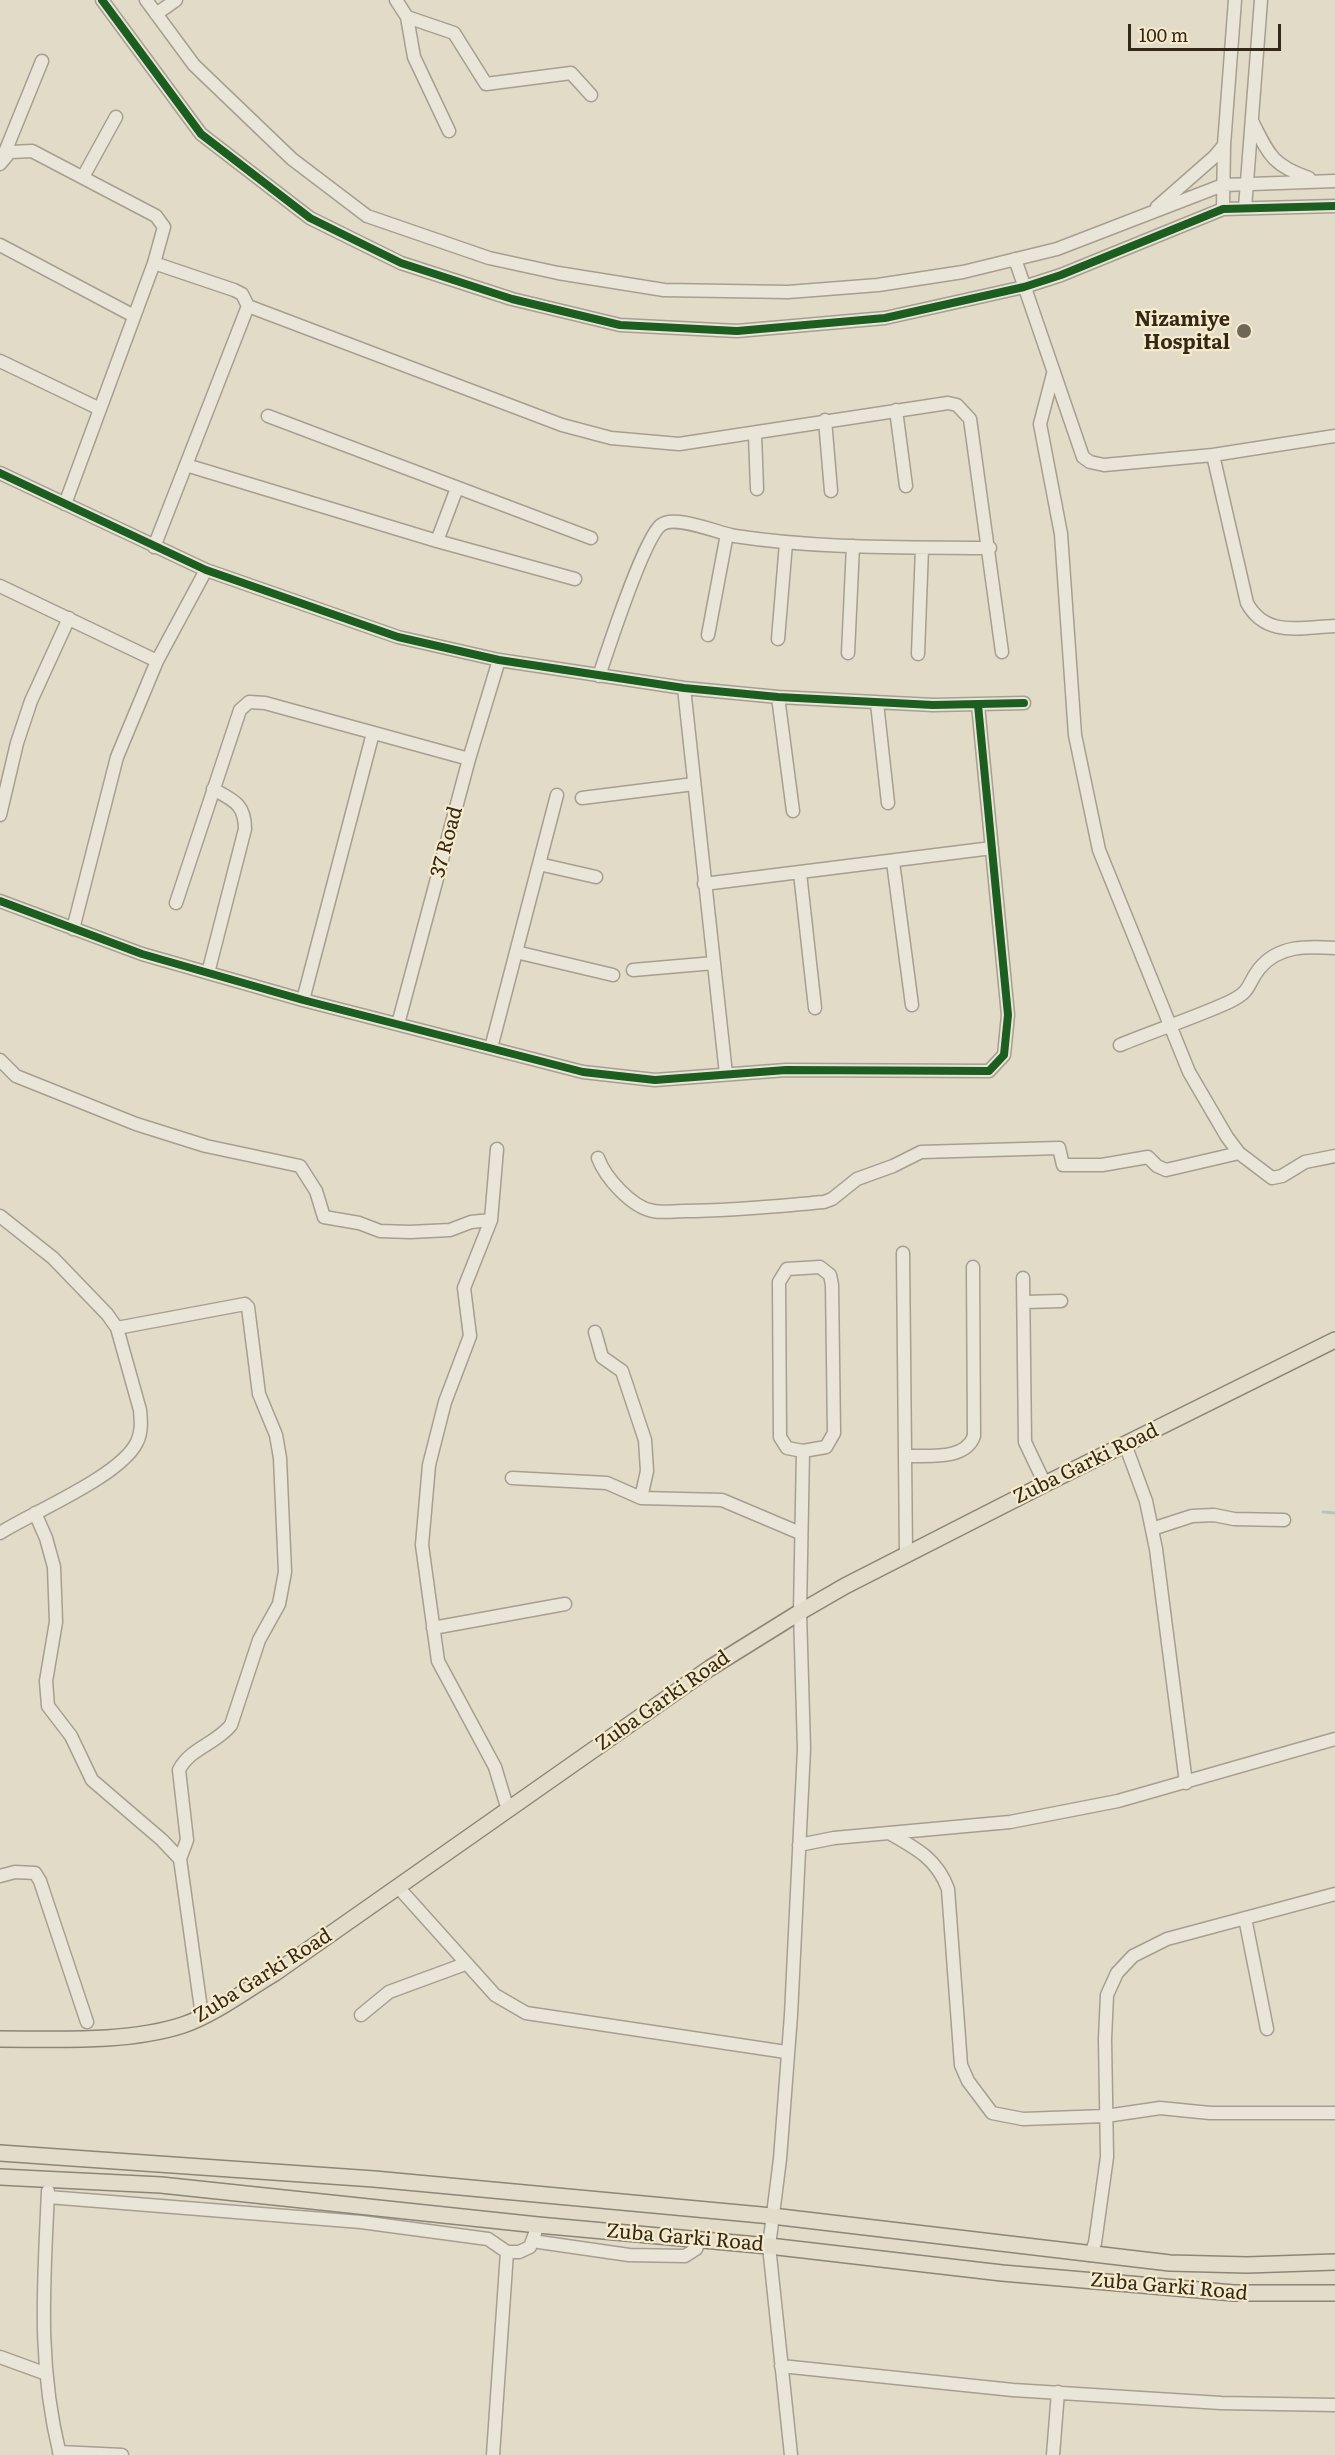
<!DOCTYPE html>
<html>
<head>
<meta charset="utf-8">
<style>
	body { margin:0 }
	#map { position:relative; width:1335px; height:2455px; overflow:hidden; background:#e2dbc7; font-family:Literata,serif }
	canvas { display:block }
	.scale { position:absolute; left:1128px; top:24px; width:153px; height:27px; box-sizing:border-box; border:3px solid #34281a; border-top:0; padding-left:8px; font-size:18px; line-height:21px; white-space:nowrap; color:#34281a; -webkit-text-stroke:4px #f6ebcb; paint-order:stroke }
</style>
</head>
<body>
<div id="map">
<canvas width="1335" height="2455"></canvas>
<div class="scale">100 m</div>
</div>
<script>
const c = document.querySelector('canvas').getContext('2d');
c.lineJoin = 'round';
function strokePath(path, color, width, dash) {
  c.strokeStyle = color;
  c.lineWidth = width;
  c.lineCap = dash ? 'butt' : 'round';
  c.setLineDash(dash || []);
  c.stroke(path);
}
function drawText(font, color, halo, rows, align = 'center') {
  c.font = font + ' Literata,serif';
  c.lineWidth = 4.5;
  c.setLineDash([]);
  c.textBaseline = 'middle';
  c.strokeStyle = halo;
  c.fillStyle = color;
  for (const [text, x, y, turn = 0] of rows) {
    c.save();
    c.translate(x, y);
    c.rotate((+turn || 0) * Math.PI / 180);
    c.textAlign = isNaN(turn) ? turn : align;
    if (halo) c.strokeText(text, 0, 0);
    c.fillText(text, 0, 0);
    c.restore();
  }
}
strokePath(new Path2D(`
	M 1323,1512 L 1335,1513`), '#b4c7bc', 3);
const minor = new Path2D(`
	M 102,0 L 201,134 L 310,218 L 401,263 L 512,299 L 620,325 L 737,331 L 885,318 L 1024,287 L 1061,275 L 1223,209 L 1335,206
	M 146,0 L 194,65 L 292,159 L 367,216 L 489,258 L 558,273 L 664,290 L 788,292 L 878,285 L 963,272 L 1057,249 L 1223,185 L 1335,181
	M 396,0 L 407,17 L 414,57 L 449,131
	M 156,14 L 176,0
	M 407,17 L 454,33 L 486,84 L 571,73 L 591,95
	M 1252,121 C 1269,155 1272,165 1309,178
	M 3,157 L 42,61
	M 0,164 L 10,152 L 32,151 L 156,216 L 164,227 L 154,263 L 65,504
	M 83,177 L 116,117
	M 1157,207 L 1214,157 L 1224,145
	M 1245,208 L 1261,0
	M 1223,209 L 1224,145 L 1235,0
	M 0,245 L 134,316
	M 1015,259 L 1083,457 L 1090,462 L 1104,465 L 1213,455 L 1247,603 C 1266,638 1301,627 1335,626
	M 154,263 L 234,290 L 242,294 L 248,306 L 562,425 L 611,438 L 679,444 L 948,403 L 957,405 L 970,419 L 1002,652
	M 0,361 L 100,409
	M 1053,374 L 1040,424 L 1061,534 L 1075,735 L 1099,850 L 1189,1072 L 1227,1137 L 1239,1153 L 1272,1178 L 1282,1176 L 1305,1162 L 1335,1156
	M 896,410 L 906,486
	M 268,416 L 591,538
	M 825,420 L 831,491
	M 755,434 L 757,489
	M 1213,455 L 1335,436
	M 186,465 L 437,541 L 575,579
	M 0,473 L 206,570 L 398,637 L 499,660 L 684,688 L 778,697 L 933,705 L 1024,703
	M 437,541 L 457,488
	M 154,547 L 248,306
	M 0,586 L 157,661
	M 708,635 L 727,534
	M 778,639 L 786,543
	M 848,653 L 853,546
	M 918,654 L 922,548
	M 599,676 C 608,649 644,538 661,525 C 674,514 718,533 735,536 C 819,549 905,547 990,548
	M 684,688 L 726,1074
	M 778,697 L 793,811
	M 877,703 L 888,803
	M 582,798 L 694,784
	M 0,815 L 17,743 L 31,701 L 69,618
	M 893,862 L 912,1005
	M 539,864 L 596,877
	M 800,873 L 815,1008
	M 704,884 L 992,848
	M 0,901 L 142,954 L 303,1000 L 583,1072 L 655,1080 L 786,1070 L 989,1071 L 1004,1055 L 1008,1015 L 978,705
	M 176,903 L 240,710 L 249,702 L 265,703 L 469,759
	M 73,929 L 117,757 L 157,661 L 206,570
	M 516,952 L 613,975
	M 633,970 L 714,963
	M 208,973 L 245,829 C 245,804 233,800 213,789
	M 303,1000 L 373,733
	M 398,1024 L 469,759 L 499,660
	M 1120,1045 C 1156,1030 1194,1018 1229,1002 C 1252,991 1246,986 1259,969 C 1278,945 1307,946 1335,948
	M 491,1048 L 557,795
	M 0,1060 L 16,1076 L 136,1124 L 206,1146 L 300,1166 L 316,1191 L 324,1217 L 359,1223 L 380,1231 L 410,1232 L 450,1230 L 471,1222 L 491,1220 L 464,1288 L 470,1336 L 445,1402 L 429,1465 L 422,1545 L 438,1661 L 495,1767 L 508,1810
	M 598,1158 C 605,1177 631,1207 653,1211 C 663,1213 675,1211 685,1211 C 732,1211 778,1206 824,1202 L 832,1199 L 857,1179 L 893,1166 L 921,1152 L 1059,1148 L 1063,1165 L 1102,1165 L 1148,1157 L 1157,1166 L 1166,1170 L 1239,1153
	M 0,1216 L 53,1258 L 107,1314 L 117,1328 L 140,1410 C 141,1421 142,1432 137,1442 C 121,1476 33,1512 0,1533
	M 491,1220 L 497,1149
	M 903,1253 L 906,1555
	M 820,1267 L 830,1275 L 832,1285 L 834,1433 L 826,1447 L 803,1451 L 787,1448 L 780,1437 L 779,1282 L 787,1269 Z
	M 1023,1278 L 1025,1442 L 1045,1484
	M 1025,1302 L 1061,1301
	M 117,1328 L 245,1304 L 248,1307 L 259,1394 L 276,1435 L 280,1458 L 285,1572 L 279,1604 L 259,1640 L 231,1725 C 216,1744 190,1748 179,1770 L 187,1840 L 180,1859
	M 595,1332 L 602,1357 L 622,1371 L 645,1440 L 647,1471 L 641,1498
	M 1125,1444 L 1146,1501 L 1156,1549 L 1186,1783
	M 905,1456 C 928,1455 965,1461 974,1436 L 973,1267
	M 512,1478 L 607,1483 L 641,1498 L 722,1500 L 800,1533
	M 35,1513 L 46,1538 L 54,1567 L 56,1622 L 46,1681 L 48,1706 L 71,1736 L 92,1780 L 162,1840 L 180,1859 L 202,2016
	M 1152,1529 L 1192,1516 L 1214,1515 L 1234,1519 L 1284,1520
	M 433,1628 L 565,1604
	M 889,1833 C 916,1848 937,1859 948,1889 L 961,2065 L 968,2081 L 992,2113 L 1023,2119 L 1106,2116 L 1160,2108 L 1210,2113 L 1335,2113
	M 799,1845 L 834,1838 L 1010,1822 L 1118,1801 L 1335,1739
	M 0,1876 L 15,1872 L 35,1873 L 40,1881 L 87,2022
	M 398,1887 L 495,1995 L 526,2013 L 786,2052
	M 1245,1918 L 1267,2029
	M 361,2015 L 389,1992 L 465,1964
	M 48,2191 C 44,2284 37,2362 60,2455
	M 48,2197 L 361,2222 L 488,2239 L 507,2252
	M 532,2241 L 629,2255 L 685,2256 L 696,2249 L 700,2239
	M 1090,2255 L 1095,2243 L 1107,2157 L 1105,2039 L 1107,1995 L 1117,1973 L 1133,1956 L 1167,1939 L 1335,1894
	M 0,2357 L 44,2373
	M 781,2366 L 1013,2390 L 1221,2403 L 1335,2405
	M 59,2452 L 122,2455
	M 493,2455 L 507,2252 L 519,2252 L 530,2247 L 538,2225
	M 791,2455 L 769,2246 L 780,2159 L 791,2015 L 804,1749 L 800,1612 L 803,1451
	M 1053,2455 L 1058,2392`);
const major = new Path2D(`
	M 0,2039 C 58,2039 128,2043 183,2025 C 215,2014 246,1990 275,1973 L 710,1668 L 800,1612 L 845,1586 L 1045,1484 L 1335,1340
	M 0,2153 L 374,2179 L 772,2216 L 1170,2263 L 1247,2265 L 1335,2262
	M 0,2177 L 161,2185 L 538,2225 L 769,2246 L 1002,2273 L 1234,2293 L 1335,2293`);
strokePath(minor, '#a69f91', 15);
strokePath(major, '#8c8578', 18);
strokePath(minor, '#eae5d9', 12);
strokePath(major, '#e2dcca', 15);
strokePath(new Path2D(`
	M 102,0 L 201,134 L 310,218 L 401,263 L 512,299 L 620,325 L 737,331 L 885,318 L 1024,287 L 1061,275 L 1223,209 L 1335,206
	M 0,473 L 206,570 L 398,637 L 499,660 L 684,688 L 778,697 L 933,705 L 1024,703
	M 0,901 L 142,954 L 303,1000 L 583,1072 L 655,1080 L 786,1070 L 989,1071 L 1004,1055 L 1008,1015 L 978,705`), '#1b5e20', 8);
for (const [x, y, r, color] of [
	[1244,331,8,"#716757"]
]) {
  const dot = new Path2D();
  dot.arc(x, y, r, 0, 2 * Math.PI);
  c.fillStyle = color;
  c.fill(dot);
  strokePath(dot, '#f6ebcb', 2);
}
drawText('bold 20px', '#34281a', '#f6ebcb', [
	["Nizamiye",1230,320],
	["Hospital",1230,343]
], 'right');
drawText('20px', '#34281a', '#f6ebcb', [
	["37 Road",447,842,-75],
	["Zuba Garki Road",1086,1464,-26],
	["Zuba Garki Road",663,1701,-35],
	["Zuba Garki Road",263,1976,-32],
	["Zuba Garki Road",685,2238,5],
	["Zuba Garki Road",1169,2287,5]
]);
</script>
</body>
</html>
